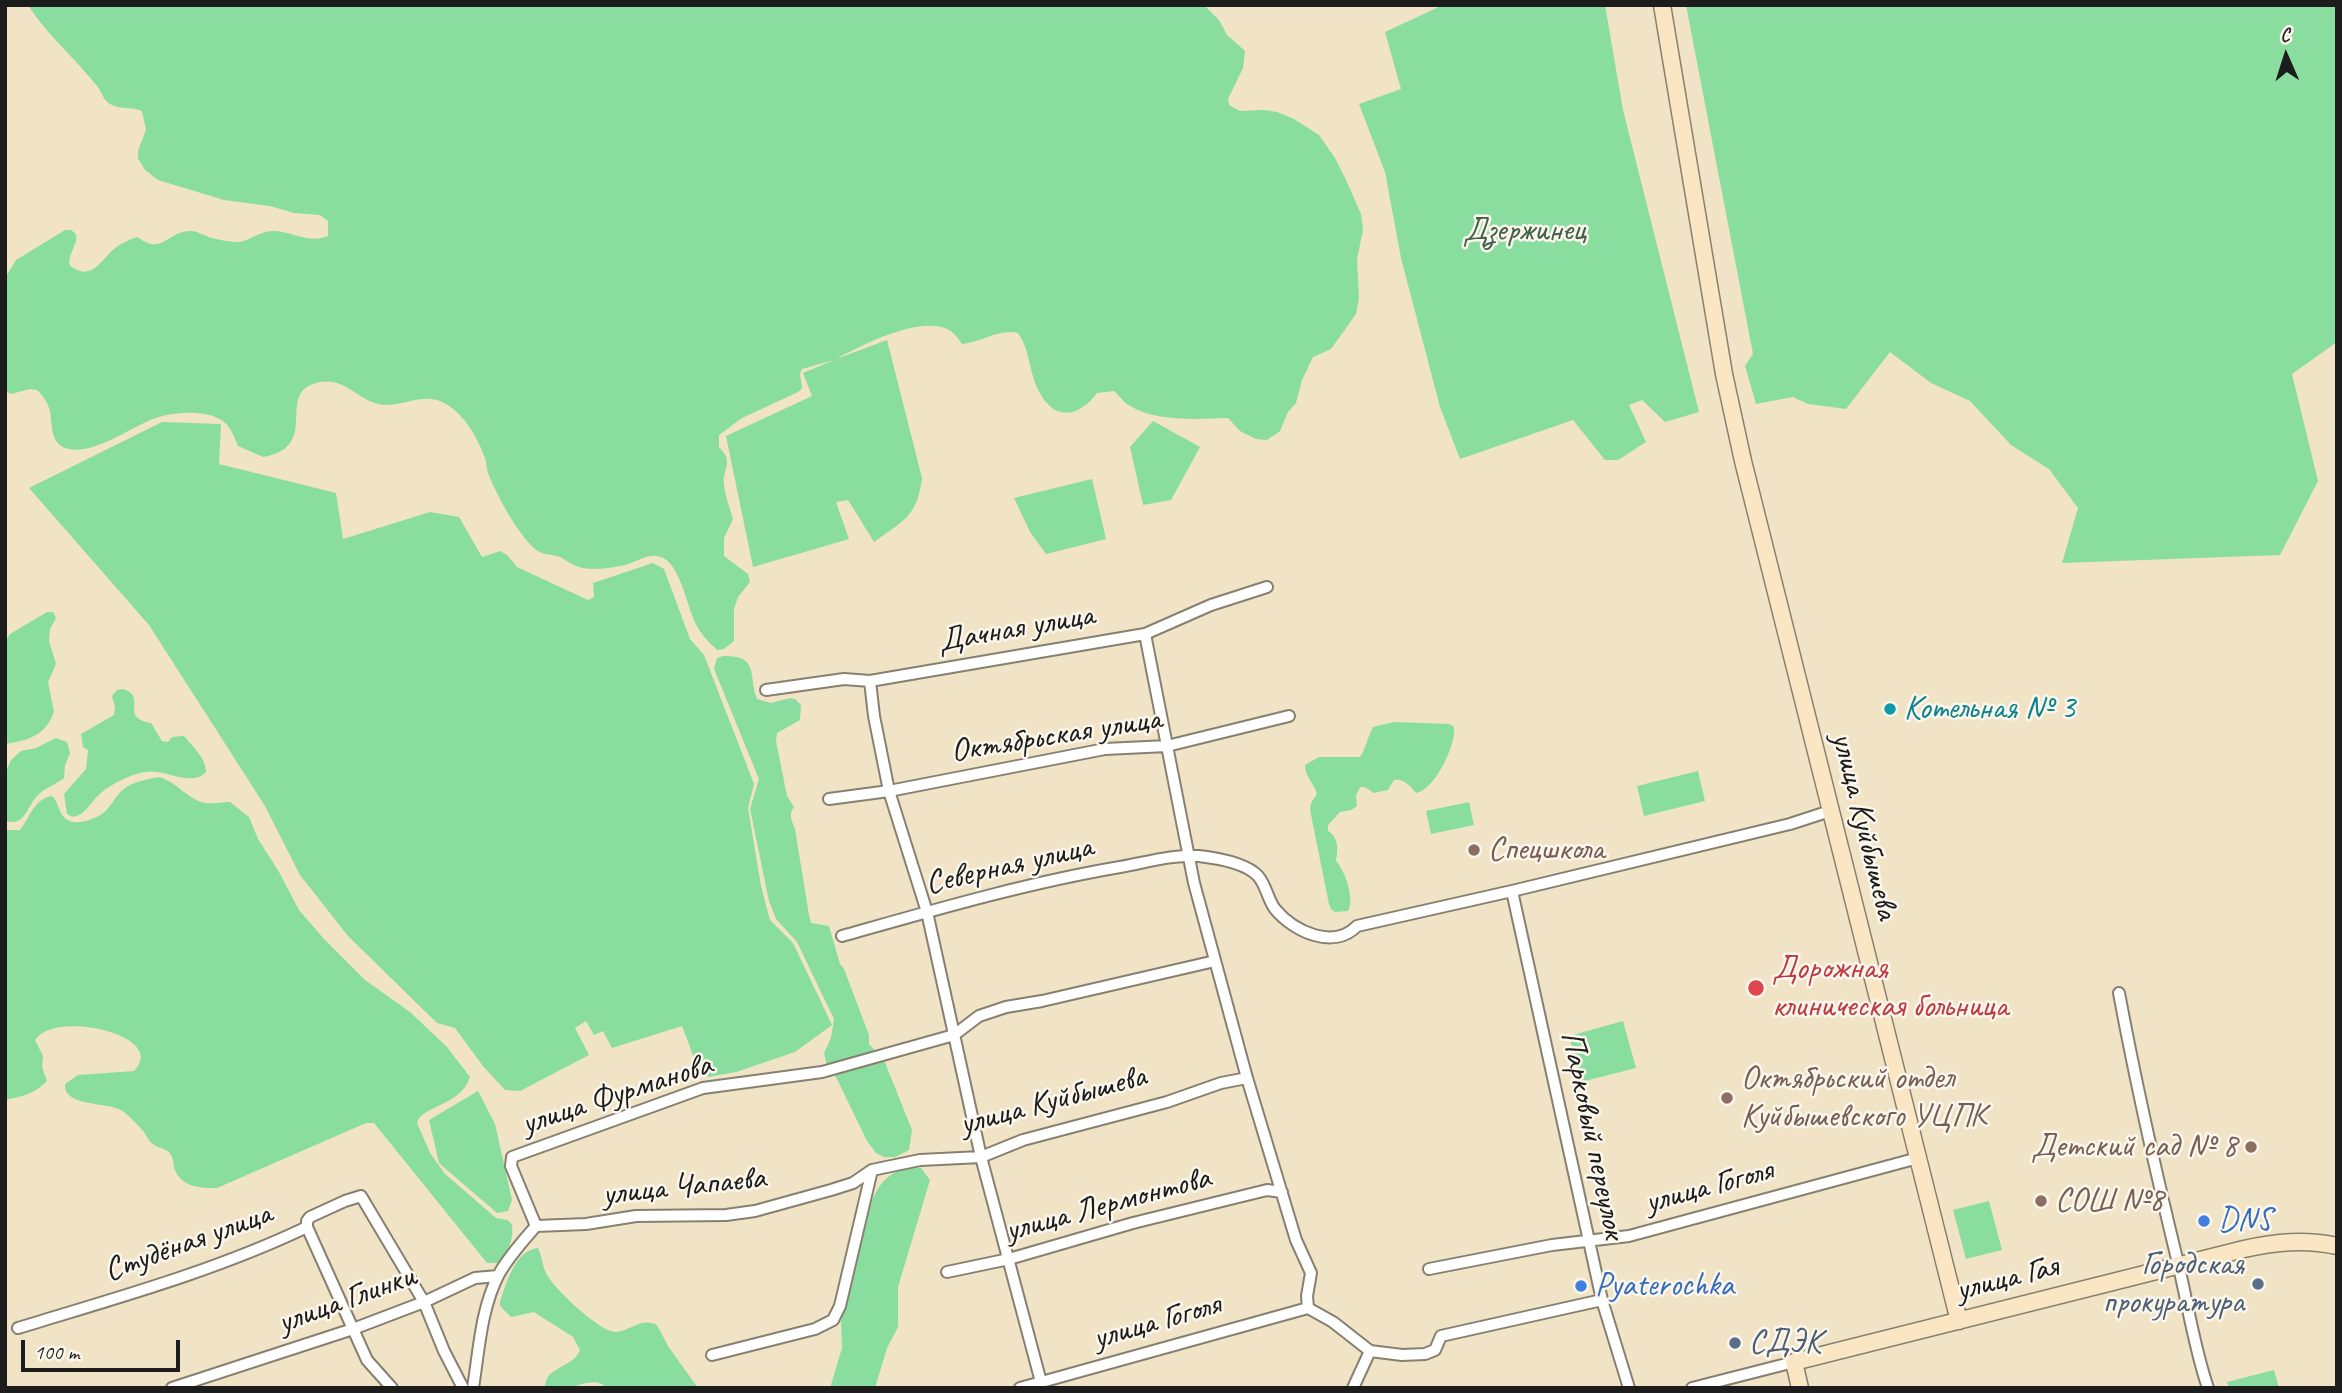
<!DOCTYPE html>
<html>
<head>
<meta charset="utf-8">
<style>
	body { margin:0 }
	#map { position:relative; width:2342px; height:1393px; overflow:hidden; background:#f1e3c6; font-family:Caveat,sans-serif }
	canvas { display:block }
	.frame { position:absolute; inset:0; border:7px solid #1c1c1c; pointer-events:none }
	.north { position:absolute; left:2251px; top:21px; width:70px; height:70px; -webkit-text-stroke:5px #fbf7ec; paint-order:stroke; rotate:357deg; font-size:19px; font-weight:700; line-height:28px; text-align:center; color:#1c1c1c }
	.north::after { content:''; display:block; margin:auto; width:24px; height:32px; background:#1c1c1c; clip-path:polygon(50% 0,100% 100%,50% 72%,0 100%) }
	.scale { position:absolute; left:21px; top:1340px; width:159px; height:32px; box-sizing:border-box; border:4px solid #1c1c1c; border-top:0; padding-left:9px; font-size:21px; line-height:24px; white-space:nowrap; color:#1c1c1c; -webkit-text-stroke:5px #fbf7ec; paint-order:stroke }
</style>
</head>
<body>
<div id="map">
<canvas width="2342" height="1393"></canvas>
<div class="frame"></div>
<div class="north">С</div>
<div class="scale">100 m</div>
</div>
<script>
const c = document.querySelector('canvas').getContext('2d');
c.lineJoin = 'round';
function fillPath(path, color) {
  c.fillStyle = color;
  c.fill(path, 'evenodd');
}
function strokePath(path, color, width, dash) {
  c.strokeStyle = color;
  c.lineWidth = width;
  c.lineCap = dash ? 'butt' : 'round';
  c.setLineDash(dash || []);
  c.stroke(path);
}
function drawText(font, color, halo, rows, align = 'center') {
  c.font = font + ' Caveat,sans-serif';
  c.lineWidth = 5;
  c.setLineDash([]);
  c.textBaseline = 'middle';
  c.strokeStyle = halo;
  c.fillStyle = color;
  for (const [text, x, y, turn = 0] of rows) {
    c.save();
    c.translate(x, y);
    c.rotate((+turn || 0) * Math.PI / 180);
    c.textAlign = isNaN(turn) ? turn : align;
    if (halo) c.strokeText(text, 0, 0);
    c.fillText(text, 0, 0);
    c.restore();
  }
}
fillPath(new Path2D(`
	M 28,5 L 1204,5 L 1219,20 L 1227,35 L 1245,51 L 1243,68 L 1228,99 L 1229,105 L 1240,111 L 1264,110 L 1277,112 L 1294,119 L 1319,135 L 1335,158 L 1346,180 L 1361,214 L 1363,230 L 1357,259 L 1359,297 L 1356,314 L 1331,349 L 1313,357 L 1302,380 L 1296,403 L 1288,412 L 1280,431 L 1267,440 L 1256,439 L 1240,431 L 1228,418 C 1198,419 1156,422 1130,406 C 1123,402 1120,396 1114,391 L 1097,393 C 1075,422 1050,419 1036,385 C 1029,368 1029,348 1018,333 C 1000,328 982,342 962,344 C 958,338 954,332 947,329 C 918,316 862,345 836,359 L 887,340 L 922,478 C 917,517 904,520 874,542 L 848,500 L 836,502 L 849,539 L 753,567 L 726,436 L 812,396 L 803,373 L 834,360 L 802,369 L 800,374 L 802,388 L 798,392 L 742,418 L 719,435 L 719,447 C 735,463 722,468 724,485 C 725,496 730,508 733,519 L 724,538 L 724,556 L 748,574 L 750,582 L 738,597 L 734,609 L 734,641 L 724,649 L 717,650 C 709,642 702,636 697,626 C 687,609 681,564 661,557 C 648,552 634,564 621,566 C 608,568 591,571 579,567 C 572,565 566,560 560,557 C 552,554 541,555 535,549 C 517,533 497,496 488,473 C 486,468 487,463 485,458 C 477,436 462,410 440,401 C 418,393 399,409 378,404 C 356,398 345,378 320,382 C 283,389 305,424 290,443 C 284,452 273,455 263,457 L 238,446 C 229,422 223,416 196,413 C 181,412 167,414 153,419 C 129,428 88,459 63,447 C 49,440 53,420 49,408 C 47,401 42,395 37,390 L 30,389 L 11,394 L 5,391 L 5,278 L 16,260 L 65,230 L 71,230 L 76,234 C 78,246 67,254 70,266 C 88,279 97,267 108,255 C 115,246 127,240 138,237 C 162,257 167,230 192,231 C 199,232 205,236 212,238 C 219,240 227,241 234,242 C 249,243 259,230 275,231 C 293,232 310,244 328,236 L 328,221 L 320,215 L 294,213 L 270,206 L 224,200 L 158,180 L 145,170 L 138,158 L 138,151 L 146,130 L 142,111 C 131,106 120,110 110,104 C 103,100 102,92 97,86 C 75,58 47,35 28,5 Z
	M 1443,5 L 1605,5 L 1623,110 L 1699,412 L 1665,422 L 1642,400 L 1629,405 L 1646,442 L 1618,460 L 1605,460 L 1573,420 L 1460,459 L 1440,407 L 1401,258 L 1385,172 L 1359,104 L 1401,89 L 1385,32 Z
	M 1686,5 L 2337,5 L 2337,342 L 2292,374 L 2318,481 L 2280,555 L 2062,563 L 2078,508 L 2049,469 L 2011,445 L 1970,401 L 1931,383 L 1890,352 L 1846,409 L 1808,404 L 1793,397 L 1756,404 L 1745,366 L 1753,354 Z
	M 1153,421 L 1200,447 L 1171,500 L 1143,505 L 1130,447 Z
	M 162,422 L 221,424 L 219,464 L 336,493 L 343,539 L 430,512 L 459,517 L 482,557 L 500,551 L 507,555 L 517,567 L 588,600 L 594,597 L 593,583 L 653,563 L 664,569 L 690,639 L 704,655 L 754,784 L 748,808 L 761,886 L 770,920 L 793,943 L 832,1025 L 795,1052 L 736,1072 L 708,1077 L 697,1066 L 682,1026 L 612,1048 L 603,1031 L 594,1035 L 586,1021 L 575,1028 L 589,1055 L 520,1091 L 505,1090 L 483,1066 L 455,1028 L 437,1023 L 348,936 L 300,875 L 265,806 L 149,625 L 29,488 Z
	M 1092,479 L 1106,539 L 1046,554 L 1030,532 L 1014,498 Z
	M 47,612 L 53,612 L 56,618 L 50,629 L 49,641 L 56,664 L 48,682 L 54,712 C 45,736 29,740 5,744 L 5,642 L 10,634 Z
	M 723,656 C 760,655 748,676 757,699 L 771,703 L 790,698 L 795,699 L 801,705 L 800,720 L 777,733 L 776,741 L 787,796 L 794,807 C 788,814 792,821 795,829 L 809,915 L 811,923 L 829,926 L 840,964 L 844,969 L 869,1035 L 869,1044 L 884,1060 L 912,1130 L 909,1150 L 895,1157 L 884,1157 L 876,1153 L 867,1141 L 835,1075 L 827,1066 L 824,1053 L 831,1038 L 834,1019 L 797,942 L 776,919 L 769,901 L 750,809 L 759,779 L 714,669 L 717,658 Z
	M 123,689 C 144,695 127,712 139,719 C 143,722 147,722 151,723 L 162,741 L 168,742 L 172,737 L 184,736 C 193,747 206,758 206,772 C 191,788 165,768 145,772 C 131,774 111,784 101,793 C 90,802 87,814 73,817 L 67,814 L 64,794 L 86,769 L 88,750 L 83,747 L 81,734 L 114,715 L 115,708 L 112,696 L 117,690 Z
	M 1394,722 L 1450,724 L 1454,727 C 1457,744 1434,791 1416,793 C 1410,786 1404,778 1394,780 L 1388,790 L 1374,793 L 1365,787 L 1360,787 L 1356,796 L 1357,806 L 1351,810 L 1340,812 L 1328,825 L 1328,831 C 1339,838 1338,849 1336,861 C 1345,871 1355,898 1348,911 L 1335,912 L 1331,909 L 1329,904 L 1310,810 L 1311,803 L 1317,794 C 1314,783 1305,777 1305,765 L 1319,757 L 1360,757 C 1365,751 1368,736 1373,727 Z
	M 56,738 L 67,742 L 70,753 L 65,765 L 64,778 C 56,784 45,788 38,795 C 26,807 26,827 5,821 L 5,774 L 11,760 L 21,751 L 36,748 Z
	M 1698,771 L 1705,801 L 1644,816 L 1637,786 Z
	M 159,777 C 177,782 187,799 205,803 C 213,804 222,802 230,802 L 249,817 L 258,839 L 279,872 L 299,910 L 324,939 L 365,980 L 410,1012 L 447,1047 L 470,1077 C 461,1106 422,1105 417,1123 L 430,1153 L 445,1174 L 496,1218 L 508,1220 L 512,1225 C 514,1239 508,1253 498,1263 L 487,1263 L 374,1123 L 366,1123 L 217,1188 C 202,1188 182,1188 175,1170 C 173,1166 174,1159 171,1155 C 168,1148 158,1149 153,1144 C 148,1141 147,1136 143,1131 C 138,1125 130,1117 124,1112 C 111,1101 63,1108 65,1084 L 78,1075 L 134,1071 C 170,1035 54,1009 35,1040 L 43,1056 L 42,1067 L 47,1081 C 34,1094 23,1096 5,1100 L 5,830 L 20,830 C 30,817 34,799 52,796 C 59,802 58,813 66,819 C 75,826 93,820 102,814 C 112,807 116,792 128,786 C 138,781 148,779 159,777 Z
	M 1469,802 L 1474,825 L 1431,834 L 1426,811 Z
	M 1623,1021 L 1636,1068 L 1581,1082 L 1569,1036 Z
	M 478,1091 L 495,1124 L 512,1200 L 508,1211 L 497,1213 L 439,1163 L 429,1120 Z
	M 907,1167 L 921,1168 L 930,1180 L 898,1287 L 898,1327 L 887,1348 L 875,1388 L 830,1388 L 842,1348 L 841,1321 L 872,1201 C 880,1182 887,1175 907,1167 Z
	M 1989,1201 L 2002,1250 L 1966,1259 L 1953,1210 Z
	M 538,1248 C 543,1258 542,1269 549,1278 C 557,1291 601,1333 616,1332 C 631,1331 641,1317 657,1325 L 668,1346 L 698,1388 L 607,1388 C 596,1377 582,1385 568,1388 C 561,1389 552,1388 545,1388 C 545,1365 573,1369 580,1350 L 573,1337 L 534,1312 L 511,1317 L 500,1306 L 500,1302 C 506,1284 515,1250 538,1248 Z
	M 2274,1370 L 2279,1388 L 2229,1388 L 2227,1382 Z`), '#89dd9f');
const street = new Path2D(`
	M 1145,634 L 1194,883 L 1247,1078 L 1296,1240 L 1311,1273 L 1307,1296 L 1308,1308
	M 870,681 L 874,716 L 889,791 L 927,912 L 981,1157 L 1041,1382
	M 766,690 L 844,679 L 870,681 L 1145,634 L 1211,605 L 1267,587
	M 829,799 L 889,791 L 1105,749 L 1167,746 L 1289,716
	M 1512,891 L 1602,1300 L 1629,1388
	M 842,936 C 934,910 1026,883 1120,867 C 1144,863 1174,854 1199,856 C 1216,858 1246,863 1258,876 C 1266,885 1268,900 1275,909 C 1294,932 1334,950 1357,926 L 1512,891 L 1790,824 L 1830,811
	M 2119,993 C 2136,1084 2156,1173 2178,1263 C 2188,1305 2194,1347 2208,1388
	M 536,1226 L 511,1166 L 512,1157 L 703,1088 L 822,1072 L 954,1035 L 979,1016 L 1006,1007 L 1042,1001 L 1215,961
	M 536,1226 L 586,1224 L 636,1216 L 726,1215 L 755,1211 L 831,1190 L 853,1183 L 872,1170 L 920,1160 L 981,1157 L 1023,1140 L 1167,1102 L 1221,1083 L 1247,1078
	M 307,1227 L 367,1360 L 392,1388
	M 1429,1269 L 1552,1245 L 1629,1236 L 1918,1158
	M 947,1272 L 1009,1259 L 1133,1223 L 1267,1190 L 1282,1192
	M 1308,1308 L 1333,1322 L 1370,1351 L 1402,1355 L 1425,1354 L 1435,1350 L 1441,1336 L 1602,1300
	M 18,1328 C 116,1298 215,1271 307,1227 L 307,1221 L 310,1217 L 345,1201 L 361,1196 L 424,1302 L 444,1351 L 463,1388
	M 712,1355 L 815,1329 L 833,1320 L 840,1306 L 872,1170
	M 172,1388 L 353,1329 L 424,1302 L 475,1278 L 498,1276
	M 473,1388 C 479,1350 481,1308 499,1274 C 509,1256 523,1241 536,1226
	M 1020,1388 L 1308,1308
	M 1353,1388 L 1370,1351
	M 1692,1388 L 1794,1362`);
const secondary = new Path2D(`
	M 1662,5 L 1724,374 L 1743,461 L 1959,1321
	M 1800,1388 L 1794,1362 L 2244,1249 C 2276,1242 2304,1239 2337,1246`);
strokePath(street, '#868071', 14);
strokePath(secondary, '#868071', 19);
strokePath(street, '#fff', 10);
strokePath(secondary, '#fbe6c4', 16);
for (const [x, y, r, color] of [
	[1890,709,7,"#0f9aa8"],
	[1474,850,7,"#8d6e63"],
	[1756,988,9,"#e0444e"],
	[1727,1098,7,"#8d6e63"],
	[2251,1147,7,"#8d6e63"],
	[2041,1201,7,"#8d6e63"],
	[2204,1221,7,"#3f7fe0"],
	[2258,1284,7,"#5c6f8a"],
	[1581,1286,7,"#3f7fe0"],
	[1735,1343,7,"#5c6f8a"]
]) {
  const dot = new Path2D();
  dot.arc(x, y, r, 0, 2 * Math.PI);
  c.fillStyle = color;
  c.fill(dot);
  strokePath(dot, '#fbf7ec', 2.5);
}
drawText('33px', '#42604a', '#fbf7ec', [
	["Дзержинец",1524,231]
]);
drawText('33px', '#1c1c1c', '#fbf7ec', [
	["Дачная улица",1016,629,-10],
	["Октябрьская улица",1056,736,-9],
	["улица Куйбышева",1864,826,76],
	["Северная улица",1009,866,-13],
	["улица Фурманова",617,1095,-18],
	["улица Куйбышева",1053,1101,-15],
	["Парковый переулок",1592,1135,78],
	["улица Чапаева",684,1187,-6],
	["улица Гоголя",1709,1187,-15],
	["улица Лермонтова",1108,1205,-15],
	["Студёная улица",188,1243,-20],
	["улица Гая",2007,1279,-14],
	["улица Глинки",347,1300,-20],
	["улица Гоголя",1157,1322,-16]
]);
drawText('33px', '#0d838f', '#fbf7ec', [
	["Котельная № 3",1904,709]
], 'left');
drawText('33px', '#785e54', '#fbf7ec', [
	["Спецшкола",1488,850],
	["Октябрьский отдел",1741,1079],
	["Куйбышевского УЦПК",1741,1117],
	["Детский сад № 8",2237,1147,"right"],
	["СОШ №8",2055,1201]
], 'left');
drawText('33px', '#be3a42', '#fbf7ec', [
	["Дорожная",1772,969],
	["клиническая больница",1772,1007]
], 'left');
drawText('33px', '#366cbe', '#fbf7ec', [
	["DNS",2218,1221],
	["Pyaterochka",1595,1286]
], 'left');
drawText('33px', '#4e5e75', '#fbf7ec', [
	["Городская",2244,1265],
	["прокуратура",2244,1303],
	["СДЭК",1749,1343,"left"]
], 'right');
</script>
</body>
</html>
